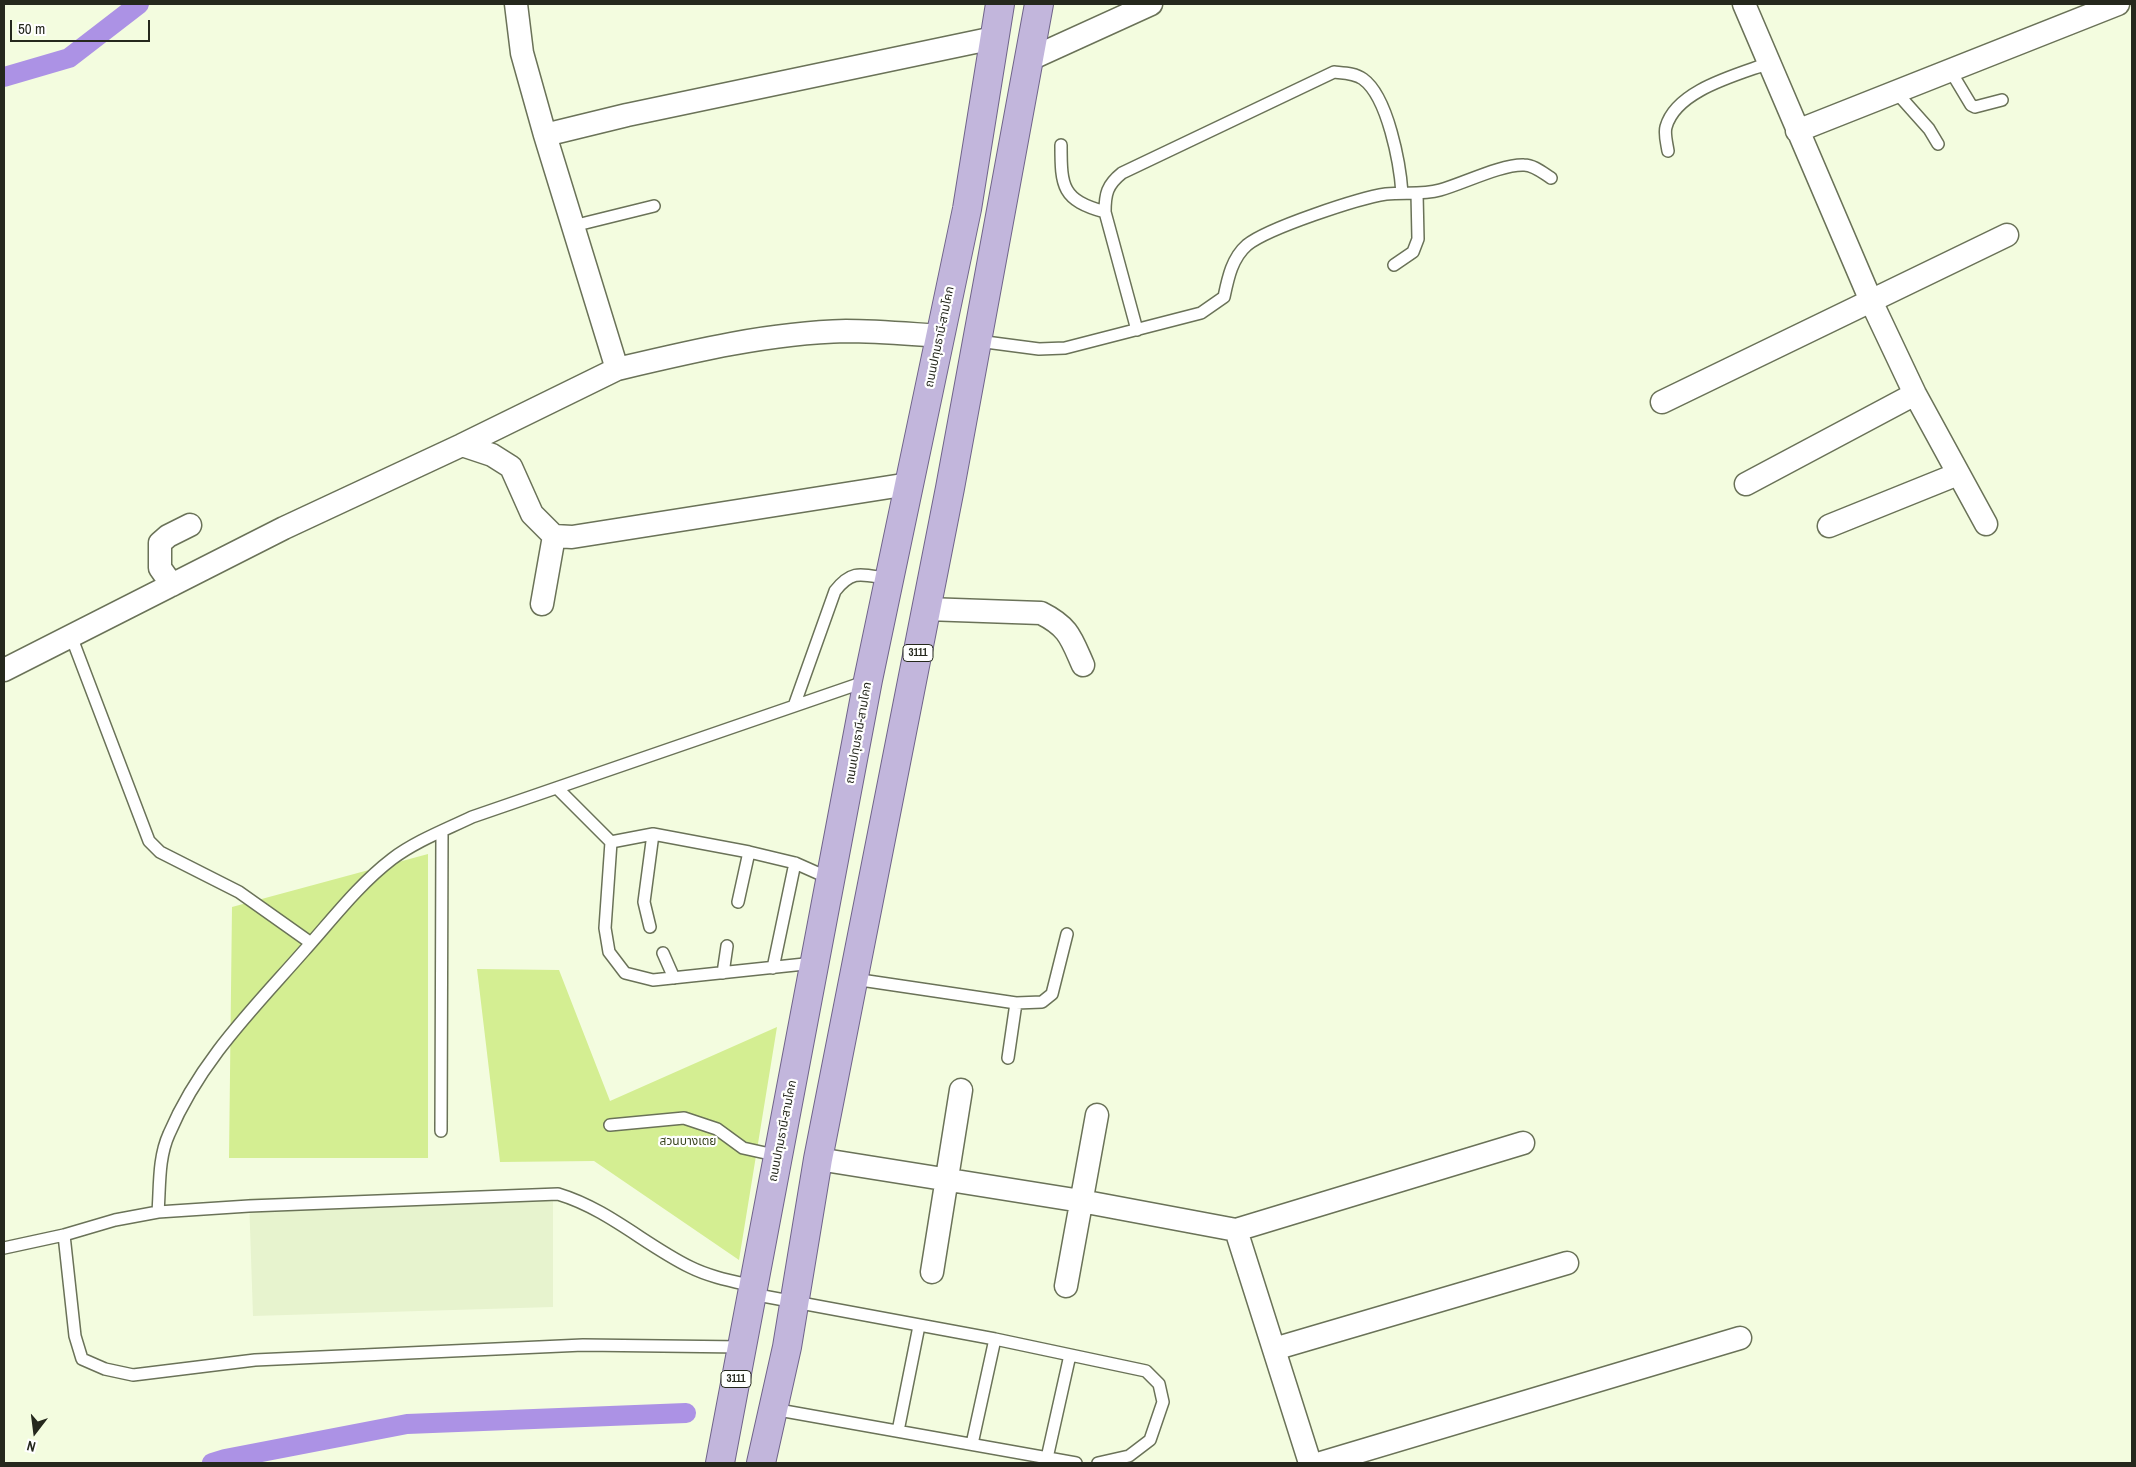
<!DOCTYPE html>
<html>
<head>
<meta charset="utf-8">
<style>
	body { margin:0 }
	#map { position:relative; width:2136px; height:1467px; overflow:hidden; background:#f3fcdf; font-family:"Archivo Narrow",sans-serif }
	canvas { display:block }
	.frame { position:absolute; inset:0; border:5px solid #25281d; pointer-events:none }
	.north { position:absolute; left:10px; top:1407px; width:50px; height:50px; -webkit-text-stroke:4px #fff; paint-order:stroke; rotate:195deg; font-size:14px; font-weight:700; line-height:20px; text-align:center; color:#25281d }
	.north::after { content:''; display:block; margin:auto; width:18px; height:22px; background:#25281d; clip-path:polygon(50% 0,100% 100%,50% 72%,0 100%) }
	.scale { position:absolute; left:10px; top:20px; width:140px; height:22px; box-sizing:border-box; border:2px solid #25281d; border-top:0; padding-left:6px; font-size:15px; line-height:18px; white-space:nowrap; color:#25281d; -webkit-text-stroke:4px #fff; paint-order:stroke }
</style>
</head>
<body>
<div id="map">
<canvas width="2136" height="1467"></canvas>
<div class="frame"></div>
<div class="north">N</div>
<div class="scale">50 m</div>
</div>
<script>
const c = document.querySelector('canvas').getContext('2d');
c.lineJoin = 'round';
function fillPath(path, color) {
  c.fillStyle = color;
  c.fill(path, 'evenodd');
}
function strokePath(path, color, width, dash) {
  c.strokeStyle = color;
  c.lineWidth = width;
  c.lineCap = dash ? 'butt' : 'round';
  c.setLineDash(dash || []);
  c.stroke(path);
}
function drawText(font, color, halo, rows, align = 'center') {
  c.font = font + ' "Archivo Narrow","Noto Sans Thai",sans-serif';
  c.lineWidth = 4.5;
  c.setLineDash([]);
  c.textBaseline = 'middle';
  c.strokeStyle = halo;
  c.fillStyle = color;
  for (const [text, x, y, turn = 0] of rows) {
    c.save();
    c.translate(x, y);
    c.rotate((+turn || 0) * Math.PI / 180);
    c.textAlign = isNaN(turn) ? turn : align;
    if (halo) c.strokeText(text, 0, 0);
    c.fillText(text, 0, 0);
    c.restore();
  }
}
fillPath(new Path2D(`
	M 553,1191 L 553,1307 L 253,1316 L 249,1198 Z`), '#e7f3ce');
fillPath(new Path2D(`
	M 428,854 L 428,1158 L 229,1158 L 232,907 Z
	M 477,969 L 559,970 L 610,1101 L 777,1027 L 739,1260 L 594,1161 L 500,1162 Z`), '#d4ee92');
strokePath(new Path2D(`
	M 4,77 L 69,58 L 139,4
	M 212,1463 L 225,1459 L 407,1424 L 686,1413`), '#ac92e5', 20);
const service = new Path2D(`
	M 1950,70 L 1971,105 L 1975,107 L 2002,100
	M 1896,92 L 1929,129 L 1938,144
	M 1061,145 C 1061,187 1062,200 1105,212
	M 1668,151 C 1667,144 1664,134 1666,127 C 1676,90 1737,75 1769,63
	M 573,226 L 654,206
	M 1394,265 L 1413,252 L 1418,239 L 1417,193
	M 1137,330 L 1105,212 C 1105,194 1107,185 1122,173 L 1334,72 C 1344,73 1355,73 1363,79 C 1388,97 1400,164 1402,193
	M 978,341 L 1039,349 L 1065,348 L 1201,313 L 1224,297 C 1228,278 1232,258 1247,245 C 1268,228 1359,198 1386,194 C 1404,192 1422,195 1440,190 C 1462,184 1502,164 1524,165 C 1534,165 1543,173 1551,178
	M 71,636 L 149,841 L 160,852 L 239,892 L 311,943
	M 794,706 L 835,591 C 853,568 863,575 889,579
	M 557,788 L 611,842
	M 738,902 L 749,852
	M 650,927 L 644,902 L 653,834
	M 663,953 L 674,978
	M 814,963 L 653,980 L 625,973 L 609,952 L 605,928 L 611,842 L 653,834 L 749,852 L 795,863 L 831,879
	M 773,968 L 795,863
	M 723,973 L 727,946
	M 854,979 L 1016,1003 L 1042,1002 L 1052,994 L 1067,934
	M 1008,1058 L 1016,1003
	M 610,1125 L 684,1118 L 717,1129 L 743,1148 L 779,1156
	M 441,1131 L 442,831
	M 158,1212 C 160,1187 158,1158 169,1134 C 200,1061 252,1010 303,952 C 331,921 358,885 392,859 C 416,841 445,830 472,817 L 867,681
	M 64,1235 L 75,1336 L 82,1359 L 105,1369 L 133,1375 L 255,1360 L 583,1345 L 742,1347
	M 4,1248 L 64,1235 L 115,1220 L 158,1212 L 249,1206 L 558,1194 C 608,1209 645,1245 690,1267 C 710,1277 732,1281 754,1286
	M 752,1294 L 995,1339 L 1146,1371 L 1159,1384 L 1163,1402 L 1150,1440 L 1129,1456 L 1098,1463
	M 773,1409 L 1076,1463
	M 898,1431 L 919,1326
	M 972,1444 L 995,1339
	M 1047,1458 L 1070,1355`);
const minor = new Path2D(`
	M 516,4 L 522,53 L 545,135
	M 1744,4 L 1871,301 L 1915,394 L 1986,524
	M 1028,60 L 1151,4
	M 1797,131 L 2118,4
	M 617,369 C 693,351 768,333 846,331 C 877,331 909,334 941,336
	M 1662,402 L 2007,235
	M 462,445 L 617,369 L 545,135 L 627,115 L 994,38
	M 1746,484 L 1915,394
	M 1829,526 L 1958,474
	M 172,585 L 160,568 L 160,543 L 168,536 L 190,525
	M 542,604 L 554,536
	M 926,609 L 1041,613 C 1069,627 1071,638 1083,665
	M 4,670 L 284,528 L 462,445 L 492,455 L 511,467 L 532,514 L 554,536 L 572,537 L 909,484
	M 818,1159 L 1081,1201 L 1236,1230 L 1310,1463
	M 1236,1230 L 1523,1143
	M 932,1272 L 961,1090
	M 1066,1286 L 1097,1115
	M 1274,1349 L 1567,1263
	M 1321,1463 L 1740,1338`);
const primary = new Path2D(`
	M 720,1463 L 868,680 L 967,209 L 1000,4
	M 761,1463 L 787,1347 L 818,1159 L 950,488 L 1039,4`);
strokePath(service, '#6a7258', 14);
strokePath(minor, '#6a7258', 25);
strokePath(primary, '#70648a', 30);
strokePath(service, '#fff', 11);
strokePath(minor, '#fff', 22);
strokePath(primary, '#c2b6dc', 28);
for (const [x, y, w] of [
	[918,653,30],
	[736,1379,30]
]) {
  const box = new Path2D();
  box.roundRect(x - w / 2, y - 8.5, w, 17, 4);
  c.fillStyle = '#fff';
  c.fill(box);
  strokePath(box, '#25281d', 1);
}
drawText('bold 11px', '#25281d', null, [
	["3111",918,653],
	["3111",736,1379]
]);
drawText('12px', '#25281d', '#fff', [
	["ถนนปทุมธานี-สามโคก",940,337,-78],
	["ถนนปทุมธานี-สามโคก",859,733,-80],
	["ถนนปทุมธานี-สามโคก",783,1131,-79]
]);
drawText('12px', '#39431d', '#fff', [
	["สวนบางเตย",688,1142]
]);
</script>
</body>
</html>
